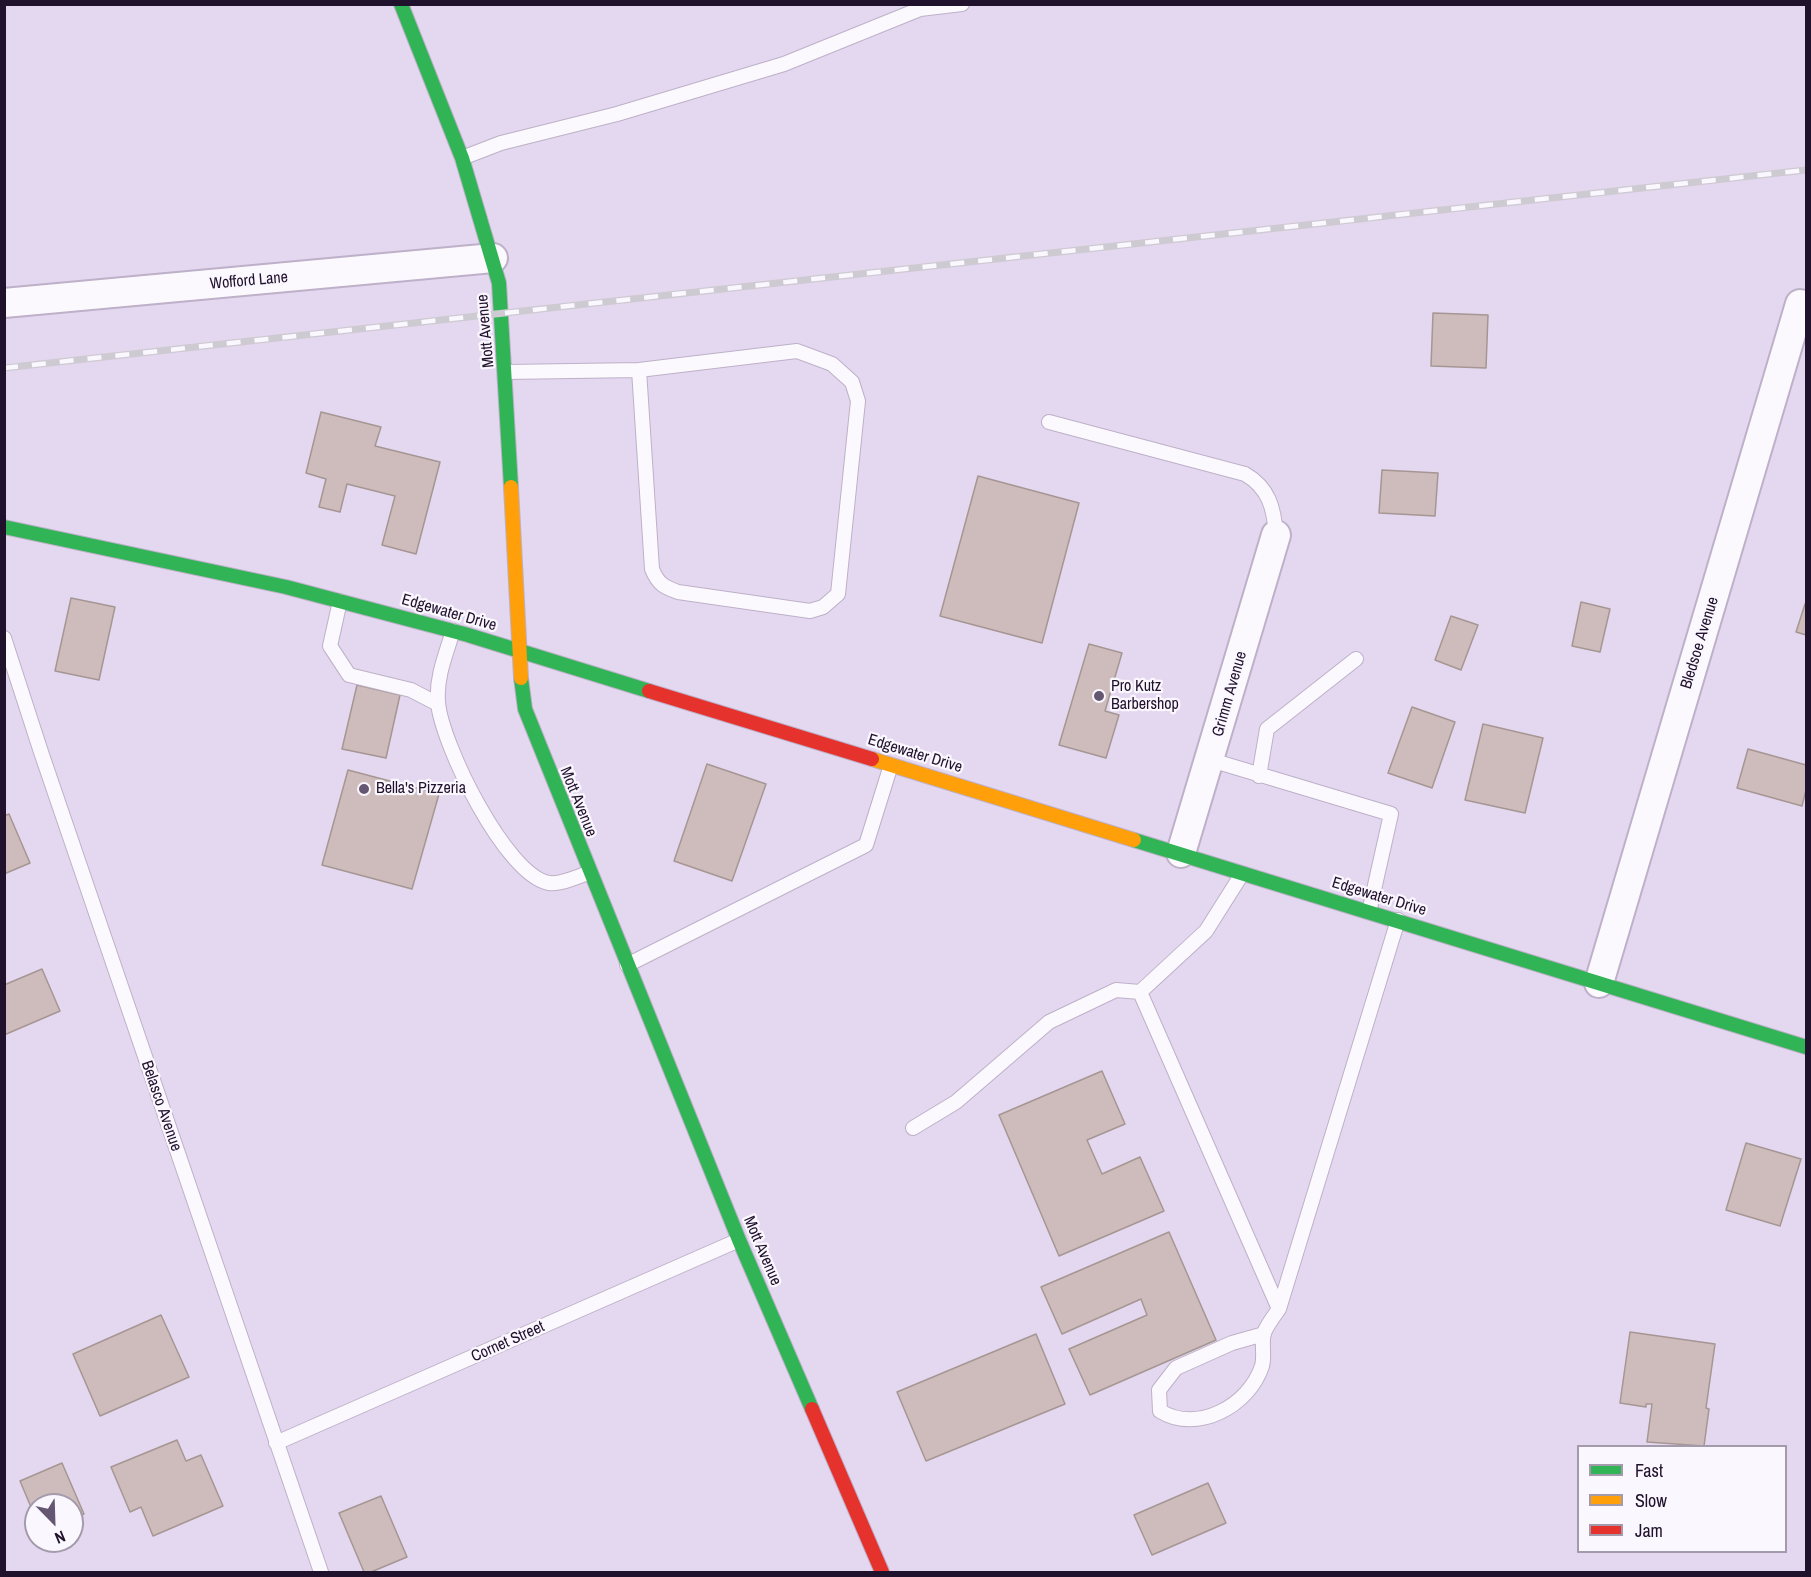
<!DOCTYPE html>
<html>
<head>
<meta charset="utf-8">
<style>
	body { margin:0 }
	#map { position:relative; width:1811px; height:1577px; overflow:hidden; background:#e4d8f0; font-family:"Archivo Narrow",sans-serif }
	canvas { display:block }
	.frame { position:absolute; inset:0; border:6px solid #20112c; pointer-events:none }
	.legend { position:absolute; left:1577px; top:1445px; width:210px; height:108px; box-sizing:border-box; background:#fbf7ff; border:2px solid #a39bab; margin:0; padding:8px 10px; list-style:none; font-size:18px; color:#20112c }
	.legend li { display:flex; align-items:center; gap:12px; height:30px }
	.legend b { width:30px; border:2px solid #a39bab }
	.north { position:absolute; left:24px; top:1493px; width:60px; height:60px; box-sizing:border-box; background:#fbf7ff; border:2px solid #a39bab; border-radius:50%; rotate:157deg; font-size:16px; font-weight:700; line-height:24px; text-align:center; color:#20112c }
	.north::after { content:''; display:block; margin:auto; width:21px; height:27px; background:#655771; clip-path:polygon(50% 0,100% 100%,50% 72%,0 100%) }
</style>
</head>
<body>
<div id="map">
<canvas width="1811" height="1577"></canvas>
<div class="frame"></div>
<ul class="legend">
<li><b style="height:8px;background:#30b455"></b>Fast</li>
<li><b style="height:8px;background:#ff9f0a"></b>Slow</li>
<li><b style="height:8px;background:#e5322d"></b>Jam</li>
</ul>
<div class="north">N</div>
</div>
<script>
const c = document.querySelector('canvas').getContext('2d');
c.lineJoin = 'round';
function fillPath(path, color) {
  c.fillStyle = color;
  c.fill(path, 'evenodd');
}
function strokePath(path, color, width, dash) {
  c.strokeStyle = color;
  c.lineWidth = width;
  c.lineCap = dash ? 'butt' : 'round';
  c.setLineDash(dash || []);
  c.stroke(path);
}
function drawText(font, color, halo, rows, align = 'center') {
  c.font = font + ' "Archivo Narrow",sans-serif';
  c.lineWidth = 4.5;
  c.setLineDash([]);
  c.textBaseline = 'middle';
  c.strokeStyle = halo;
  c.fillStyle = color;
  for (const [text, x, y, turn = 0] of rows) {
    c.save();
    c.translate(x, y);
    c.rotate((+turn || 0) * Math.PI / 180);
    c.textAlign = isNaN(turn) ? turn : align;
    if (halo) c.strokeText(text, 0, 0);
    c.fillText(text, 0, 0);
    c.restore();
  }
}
const building = new Path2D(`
	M 1433,313 L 1488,315 L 1486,368 L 1431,366 Z
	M 321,412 L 381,427 L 375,446 L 440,462 L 416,554 L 382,545 L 395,496 L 347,484 L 340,512 L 319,507 L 326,479 L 306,473 Z
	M 1382,470 L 1438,473 L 1435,516 L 1379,513 Z
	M 978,476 L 1079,503 L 1042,643 L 940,616 Z
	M 71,598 L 115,607 L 99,680 L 55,671 Z
	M 1581,602 L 1610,609 L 1600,652 L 1572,646 Z
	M 1805,604 L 1806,605 L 1806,635 L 1796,632 Z
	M 1451,616 L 1478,625 L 1461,670 L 1435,660 Z
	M 1089,644 L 1122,653 L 1105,711 L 1119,715 L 1106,758 L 1059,745 Z
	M 357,685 L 400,695 L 386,758 L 342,749 Z
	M 1412,707 L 1455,722 L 1432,788 L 1388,773 Z
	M 1483,724 L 1543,738 L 1525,813 L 1465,800 Z
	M 1748,749 L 1806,765 L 1806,790 L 1802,806 L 1737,788 Z
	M 707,764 L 766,784 L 732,881 L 674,861 Z
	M 348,770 L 439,794 L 412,889 L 322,865 Z
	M 9,814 L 30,863 L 4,874 L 4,816 Z
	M 42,969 L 60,1011 L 4,1035 L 4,985 Z
	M 1102,1071 L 1125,1124 L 1087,1140 L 1102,1174 L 1140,1157 L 1164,1211 L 1059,1256 L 999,1115 Z
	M 1746,1143 L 1801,1159 L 1780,1226 L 1726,1210 Z
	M 1169,1232 L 1216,1340 L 1090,1395 L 1069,1349 L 1147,1315 L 1141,1299 L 1062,1334 L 1041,1287 Z
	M 161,1315 L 189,1377 L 100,1416 L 73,1354 Z
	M 1630,1332 L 1715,1344 L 1706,1408 L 1709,1409 L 1704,1446 L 1647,1442 L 1652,1404 L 1646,1404 L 1646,1407 L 1620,1403 Z
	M 1036,1334 L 1065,1404 L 926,1461 L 897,1392 Z
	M 177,1440 L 186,1461 L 201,1455 L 223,1506 L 153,1536 L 141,1507 L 130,1512 L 111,1467 Z
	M 62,1463 L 84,1514 L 72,1519 L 72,1505 L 36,1505 L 36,1519 L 20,1481 Z
	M 1208,1483 L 1226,1523 L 1152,1555 L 1134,1515 Z
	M 381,1496 L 407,1557 L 371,1572 L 364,1572 L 339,1513 Z`);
fillPath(building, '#cdbcbb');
strokePath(building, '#a69693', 1.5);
const lane = new Path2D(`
	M 462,158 L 501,143 L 617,114 L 784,64 L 920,9 L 962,4
	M 506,372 L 639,370 L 797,351 L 832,364 L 852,382 L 858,401 L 838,594 L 823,607 L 810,611 L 678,592 C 664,587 658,584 652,569 L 639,370
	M 1049,422 L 1245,474 C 1269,488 1274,508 1276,535
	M 340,601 L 330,646 L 349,675 L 411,690 L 438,704
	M 453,631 C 446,654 436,677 438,702 C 441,743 506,876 549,883 C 560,885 578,876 589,873
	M 4,638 L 41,752 L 321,1572
	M 1211,760 L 1391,814 L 1369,912
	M 1259,776 L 1267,729 L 1356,659
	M 1242,874 L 1206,931 L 1140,992 L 1279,1309 L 1398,920
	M 627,965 L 866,845 L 891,765
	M 913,1128 L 956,1102 L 1049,1022 L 1116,990 L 1140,992
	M 1264,1334 L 1232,1343 L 1176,1368 L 1159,1390 L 1160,1411 C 1197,1434 1249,1406 1262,1366 C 1265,1356 1261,1343 1264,1333 C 1267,1325 1274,1316 1279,1309
	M 276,1443 L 739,1240`);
const street = new Path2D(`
	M 4,303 L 493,258
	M 1181,853 L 1276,535
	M 1599,983 L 1800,304`);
const fast = new Path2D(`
	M 401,4 L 462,158 L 499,283 L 511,487
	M 4,527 L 286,587 L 468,635 L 649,691
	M 521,678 L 525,709 L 739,1240 L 812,1409
	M 1134,840 L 1806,1047`);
const slow = new Path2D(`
	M 511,487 L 521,678
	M 872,759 L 1134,840`);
const jam = new Path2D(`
	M 649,691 L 872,759
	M 812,1409 L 882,1572`);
strokePath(lane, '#bdb0c8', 16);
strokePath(street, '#bdb0c8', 32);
strokePath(fast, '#bdb0c8', 16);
strokePath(slow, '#bdb0c8', 16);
strokePath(jam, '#bdb0c8', 16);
strokePath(lane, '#fbf9fd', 14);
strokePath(street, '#fbf9fd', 28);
strokePath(fast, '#30b455', 14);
strokePath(slow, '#ff9f0a', 14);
strokePath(jam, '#e5322d', 14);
const rail = new Path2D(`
	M 4,368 L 1806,170`);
strokePath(rail, '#cecad1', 7);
strokePath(rail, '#fbf7ff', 4.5, [14]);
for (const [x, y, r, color] of [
	[1099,696,6,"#655771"],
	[364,789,6,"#655771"]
]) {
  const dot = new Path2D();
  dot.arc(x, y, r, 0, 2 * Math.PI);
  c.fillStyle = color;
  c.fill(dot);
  strokePath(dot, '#fbf7ff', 2);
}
drawText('16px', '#20112c', '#fbf7ff', [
	["Wofford Lane",249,281,-5],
	["Mott Avenue",486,331,-95],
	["Edgewater Drive",449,613,16],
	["Bledsoe Avenue",1700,643,-73],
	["Grimm Avenue",1230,694,-74],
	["Edgewater Drive",915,754,17],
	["Mott Avenue",578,802,68],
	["Edgewater Drive",1379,897,17],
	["Belasco Avenue",161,1106,71],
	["Mott Avenue",762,1251,67],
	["Cornet Street",508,1342,-24]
]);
drawText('16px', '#20112c', '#fbf7ff', [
	["Pro Kutz",1111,687],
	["Barbershop",1111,705],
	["Bella's Pizzeria",376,789]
], 'left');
</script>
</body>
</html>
